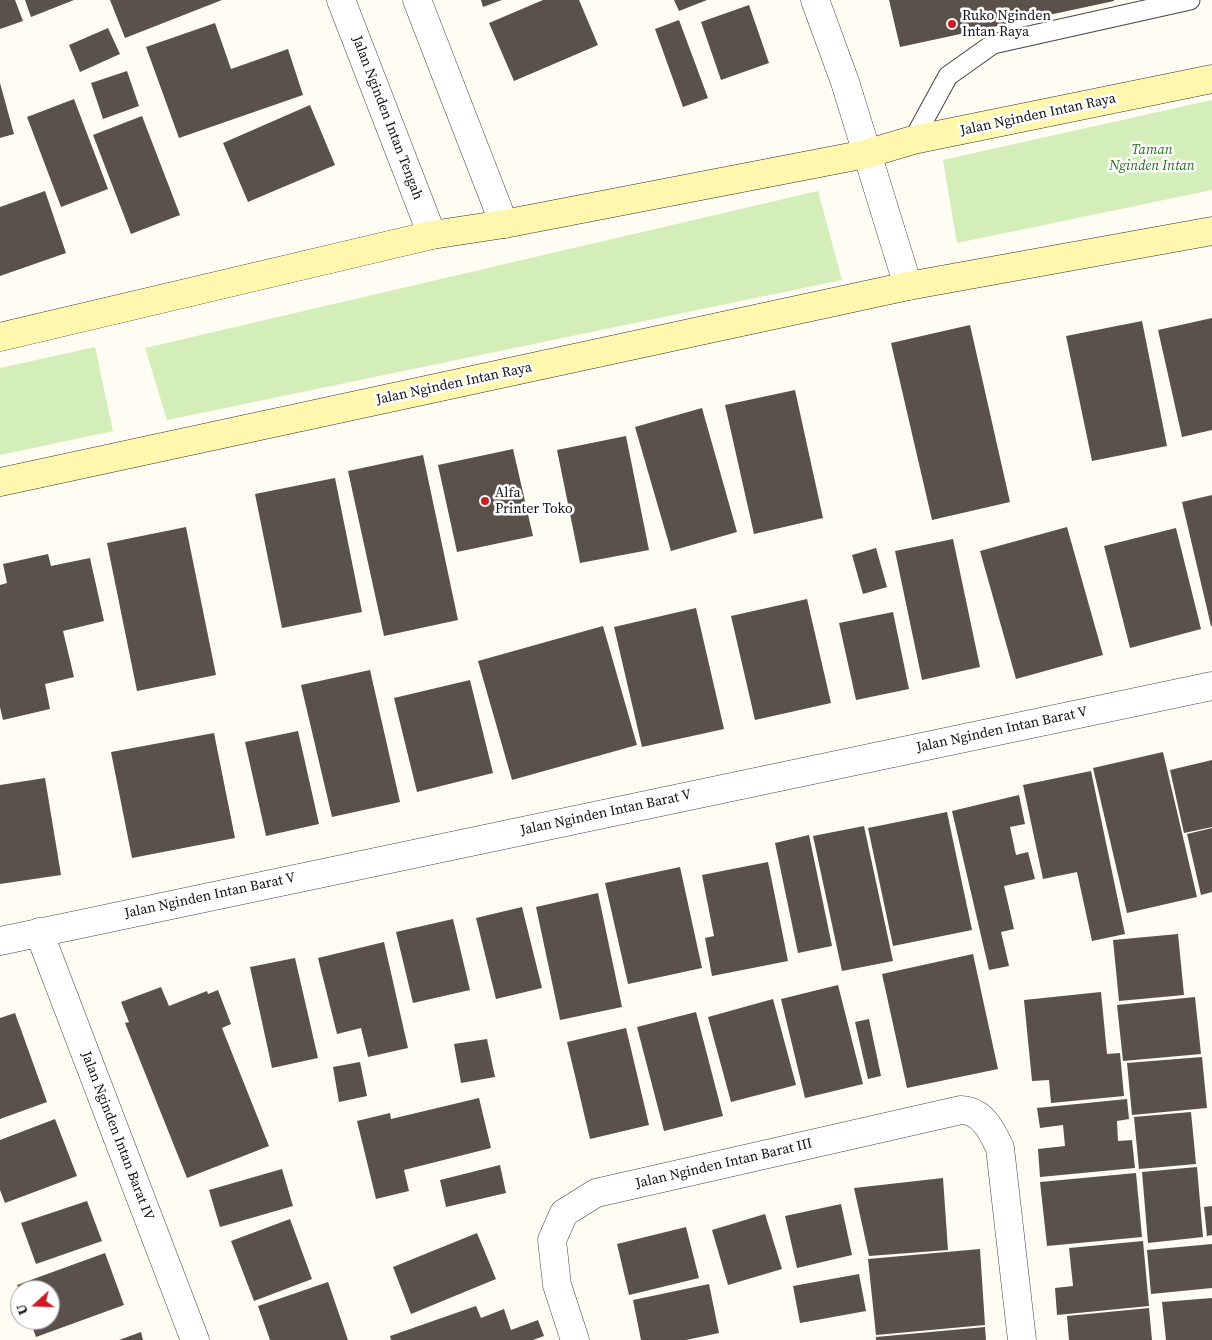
<!DOCTYPE html>
<html>
<head>
<meta charset="utf-8">
<style>
	body { margin:0 }
	#map { position:relative; width:1212px; height:1340px; overflow:hidden; background:#fffdf3; font-family:"Source Serif 4",serif }
	canvas { display:block }
	.north { position:absolute; left:10px; top:1280px; width:50px; height:50px; box-sizing:border-box; background:#fff; border:1px solid #9f9f9f; border-radius:50%; rotate:250deg; font-size:14px; font-weight:700; line-height:20px; text-align:center; color:#101010 }
	.north::after { content:''; display:block; margin:auto; width:18px; height:22px; background:#ce1a20; clip-path:polygon(50% 0,100% 100%,50% 72%,0 100%) }
</style>
</head>
<body>
<div id="map">
<canvas width="1212" height="1340"></canvas>
<div class="north">U</div>
</div>
<script>
const c = document.querySelector('canvas').getContext('2d');
c.lineJoin = 'round';
function fillPath(path, color) {
  c.fillStyle = color;
  c.fill(path, 'evenodd');
}
function strokePath(path, color, width, dash) {
  c.strokeStyle = color;
  c.lineWidth = width;
  c.lineCap = dash ? 'butt' : 'round';
  c.setLineDash(dash || []);
  c.stroke(path);
}
function drawText(font, color, halo, rows, align = 'center') {
  c.font = font + ' "Source Serif 4",serif';
  c.lineWidth = 5;
  c.setLineDash([]);
  c.textBaseline = 'middle';
  c.strokeStyle = halo;
  c.fillStyle = color;
  for (const [text, x, y, turn = 0] of rows) {
    c.save();
    c.translate(x, y);
    c.rotate((+turn || 0) * Math.PI / 180);
    c.textAlign = isNaN(turn) ? turn : align;
    if (halo) c.strokeText(text, 0, 0);
    c.fillText(text, 0, 0);
    c.restore();
  }
}
fillPath(new Path2D(`
	M 1212,100 L 1212,190 L 957,243 L 943,160 Z
	M 818,191 L 842,280 L 167,420 L 145,348 Z
	M 95,347 L 113,431 L 0,455 L 0,368 Z`), '#d3eeb8');
fillPath(new Path2D(`
	M 0,0 L 15,0 L 23,21 L 0,29 Z
	M 25,0 L 74,0 L 31,17 Z
	M 110,0 L 222,0 L 125,38 Z
	M 481,0 L 502,0 L 483,7 Z
	M 543,0 L 579,0 L 598,45 L 514,81 L 489,23 Z
	M 674,0 L 707,0 L 679,11 Z
	M 889,0 L 1114,0 L 1114,1 L 900,47 Z
	M 749,5 L 769,63 L 721,80 L 701,22 Z
	M 679,20 L 708,98 L 683,107 L 655,29 Z
	M 215,23 L 231,69 L 288,49 L 303,95 L 179,138 L 146,47 Z
	M 108,28 L 120,54 L 80,72 L 69,45 Z
	M 127,71 L 139,106 L 103,119 L 91,83 Z
	M 0,83 L 14,134 L 0,138 Z
	M 74,99 L 108,189 L 61,207 L 27,117 Z
	M 310,105 L 335,165 L 248,202 L 223,143 Z
	M 142,116 L 180,215 L 131,234 L 93,135 Z
	M 45,191 L 66,253 L 0,276 L 0,207 Z
	M 1212,318 L 1212,430 L 1182,437 L 1158,330 Z
	M 1142,321 L 1167,446 L 1092,461 L 1066,336 Z
	M 970,325 L 1010,502 L 932,520 L 891,343 Z
	M 795,390 L 823,518 L 754,534 L 725,405 Z
	M 702,408 L 737,532 L 671,551 L 635,427 Z
	M 626,436 L 649,550 L 580,563 L 557,450 Z
	M 513,449 L 533,536 L 457,552 L 438,465 Z
	M 423,455 L 458,620 L 384,636 L 348,471 Z
	M 335,478 L 362,612 L 282,628 L 255,494 Z
	M 1212,495 L 1212,626 L 1211,626 L 1182,502 Z
	M 186,527 L 216,675 L 137,691 L 107,543 Z
	M 1067,527 L 1103,655 L 1016,679 L 980,551 Z
	M 1176,528 L 1201,629 L 1130,648 L 1104,546 Z
	M 953,539 L 980,667 L 922,680 L 895,551 Z
	M 876,548 L 887,587 L 863,594 L 852,555 Z
	M 48,554 L 51,566 L 90,558 L 104,621 L 63,631 L 74,677 L 45,684 L 50,709 L 3,720 L 0,707 L 0,585 L 7,583 L 3,564 Z
	M 807,599 L 831,703 L 755,720 L 731,616 Z
	M 696,608 L 724,729 L 642,747 L 614,627 Z
	M 893,612 L 909,689 L 856,700 L 839,623 Z
	M 603,626 L 637,745 L 512,780 L 478,661 Z
	M 370,670 L 400,802 L 332,817 L 301,685 Z
	M 470,680 L 493,773 L 417,792 L 394,698 Z
	M 298,731 L 319,824 L 266,836 L 245,742 Z
	M 214,733 L 235,838 L 132,858 L 111,752 Z
	M 1163,752 L 1197,897 L 1127,913 L 1093,768 Z
	M 1212,760 L 1212,827 L 1184,833 L 1170,770 Z
	M 1091,771 L 1125,934 L 1092,941 L 1077,872 L 1043,879 L 1023,785 Z
	M 45,778 L 61,875 L 0,884 L 0,785 Z
	M 1019,795 L 1025,824 L 1010,827 L 1016,855 L 1028,852 L 1035,879 L 1004,886 L 1014,929 L 1001,932 L 1009,966 L 989,970 L 952,811 Z
	M 947,812 L 972,930 L 893,946 L 868,828 Z
	M 864,826 L 893,961 L 842,971 L 813,836 Z
	M 1212,828 L 1212,892 L 1201,895 L 1187,834 Z
	M 809,835 L 832,946 L 798,953 L 775,843 Z
	M 768,862 L 788,961 L 712,976 L 705,938 L 714,936 L 702,875 Z
	M 680,867 L 702,968 L 628,984 L 605,883 Z
	M 598,893 L 622,1007 L 560,1020 L 536,907 Z
	M 522,907 L 542,988 L 496,999 L 476,918 Z
	M 453,919 L 470,990 L 413,1003 L 396,932 Z
	M 1178,934 L 1184,995 L 1119,1001 L 1113,940 Z
	M 384,942 L 408,1048 L 368,1057 L 361,1028 L 337,1034 L 318,958 Z
	M 973,954 L 998,1069 L 907,1088 L 882,974 Z
	M 295,958 L 318,1058 L 272,1068 L 250,967 Z
	M 838,985 L 863,1084 L 805,1098 L 781,999 Z
	M 161,987 L 169,1006 L 207,991 L 208,994 L 218,990 L 231,1024 L 222,1028 L 269,1146 L 187,1178 L 125,1023 L 129,1022 L 121,1002 Z
	M 1101,992 L 1107,1054 L 1120,1053 L 1124,1096 L 1051,1103 L 1049,1080 L 1032,1081 L 1024,1000 Z
	M 1195,997 L 1201,1054 L 1123,1061 L 1117,1005 Z
	M 773,999 L 796,1085 L 731,1102 L 708,1017 Z
	M 696,1012 L 723,1116 L 664,1131 L 637,1027 Z
	M 15,1013 L 47,1102 L 0,1119 L 0,1018 Z
	M 869,1019 L 881,1076 L 868,1079 L 855,1022 Z
	M 626,1028 L 649,1125 L 590,1139 L 567,1042 Z
	M 487,1039 L 495,1077 L 461,1083 L 454,1044 Z
	M 1202,1057 L 1207,1108 L 1132,1115 L 1127,1063 Z
	M 360,1062 L 367,1096 L 339,1102 L 333,1067 Z
	M 479,1098 L 491,1148 L 404,1170 L 409,1191 L 376,1199 L 357,1121 L 390,1113 L 391,1119 Z
	M 1127,1099 L 1129,1119 L 1117,1121 L 1118,1141 L 1132,1140 L 1135,1168 L 1040,1177 L 1038,1149 L 1065,1146 L 1063,1125 L 1040,1128 L 1037,1108 Z
	M 1191,1112 L 1196,1164 L 1139,1169 L 1134,1117 Z
	M 55,1119 L 77,1176 L 5,1203 L 0,1190 L 0,1140 Z
	M 500,1165 L 506,1193 L 446,1207 L 440,1180 Z
	M 1197,1167 L 1203,1237 L 1148,1243 L 1142,1172 Z
	M 282,1169 L 293,1206 L 220,1227 L 209,1190 Z
	M 1136,1173 L 1142,1237 L 1047,1246 L 1040,1182 Z
	M 943,1178 L 948,1250 L 869,1256 L 854,1188 Z
	M 87,1201 L 102,1241 L 36,1264 L 21,1223 Z
	M 841,1204 L 852,1255 L 797,1268 L 785,1216 Z
	M 1212,1206 L 1212,1235 L 1207,1236 L 1204,1207 Z
	M 765,1214 L 782,1269 L 728,1285 L 712,1230 Z
	M 290,1219 L 312,1279 L 254,1301 L 231,1241 Z
	M 686,1227 L 699,1278 L 629,1295 L 617,1244 Z
	M 477,1233 L 496,1279 L 411,1314 L 393,1267 Z
	M 1143,1241 L 1149,1306 L 1057,1315 L 1055,1288 L 1073,1286 L 1069,1248 Z
	M 1212,1244 L 1212,1288 L 1151,1294 L 1147,1250 Z
	M 980,1249 L 985,1325 L 876,1335 L 868,1259 Z
	M 105,1253 L 124,1305 L 36,1337 L 30,1320 L 50,1320 L 50,1290 L 19,1290 L 17,1285 Z
	M 859,1274 L 866,1311 L 800,1323 L 793,1286 Z
	M 328,1282 L 348,1340 L 270,1340 L 258,1306 Z
	M 709,1284 L 719,1333 L 686,1340 L 641,1340 L 633,1300 Z
	M 1212,1298 L 1212,1340 L 1166,1340 L 1162,1302 Z
	M 476,1306 L 481,1318 L 504,1309 L 511,1330 L 538,1320 L 544,1336 L 533,1340 L 391,1340 L 390,1336 Z
	M 1149,1308 L 1152,1340 L 1069,1340 L 1067,1316 Z
	M 985,1327 L 986,1340 L 876,1340 L 876,1337 Z
	M 141,1332 L 143,1340 L 119,1340 Z`), '#5a514b');
const lane = new Path2D(`
	M 913,140 L 948,76 L 993,44 L 1190,0`);
const street = new Path2D(`
	M 341,0 L 432,235
	M 417,0 L 504,224
	M 815,0 L 845,82 L 908,286
	M 39,932 L 195,1340
	M 0,941 L 1212,686
	M 575,1340 L 557,1285 L 552,1240 L 564,1213 L 596,1193 L 961,1110 C 983,1111 992,1131 1000,1148 L 1022,1340`);
const secondary = new Path2D(`
	M 0,337 L 432,235 L 504,224 L 866,154 L 913,140 L 1212,79
	M 0,482 L 908,286 L 1212,231`);
strokePath(lane, '#434343', 21);
strokePath(street, '#434343', 29);
strokePath(secondary, '#323232', 29);
strokePath(lane, '#fff', 19);
strokePath(street, '#fff', 28);
strokePath(secondary, '#fff7ae', 28);
for (const [x, y, r, color] of [
	[952,24,5,"#ce1a20"],
	[485,501,5,"#ce1a20"]
]) {
  const dot = new Path2D();
  dot.arc(x, y, r, 0, 2 * Math.PI);
  c.fillStyle = color;
  c.fill(dot);
  strokePath(dot, '#fff', 2);
}
drawText('14px', '#101010', '#fff', [
	["Ruko Nginden",962,16],
	["Intan Raya",962,32],
	["Alfa",495,493],
	["Printer Toko",495,509]
], 'left');
drawText('14px', '#101010', '#fff', [
	["Jalan Nginden Intan Raya",1038,115,-12],
	["Jalan Nginden Intan Tengah",387,118,69],
	["Jalan Nginden Intan Raya",454,384,-12],
	["Jalan Nginden Intan Barat V",1002,730,-12],
	["Jalan Nginden Intan Barat V",606,813,-12],
	["Jalan Nginden Intan Barat V",210,896,-12],
	["Jalan Nginden Intan Barat IV",117,1136,69],
	["Jalan Nginden Intan Barat III",724,1164,-13]
]);
drawText('italic 14px', '#2a6f19', '#fff', [
	["Taman",1152,150],
	["Nginden Intan",1152,166]
]);
</script>
</body>
</html>
